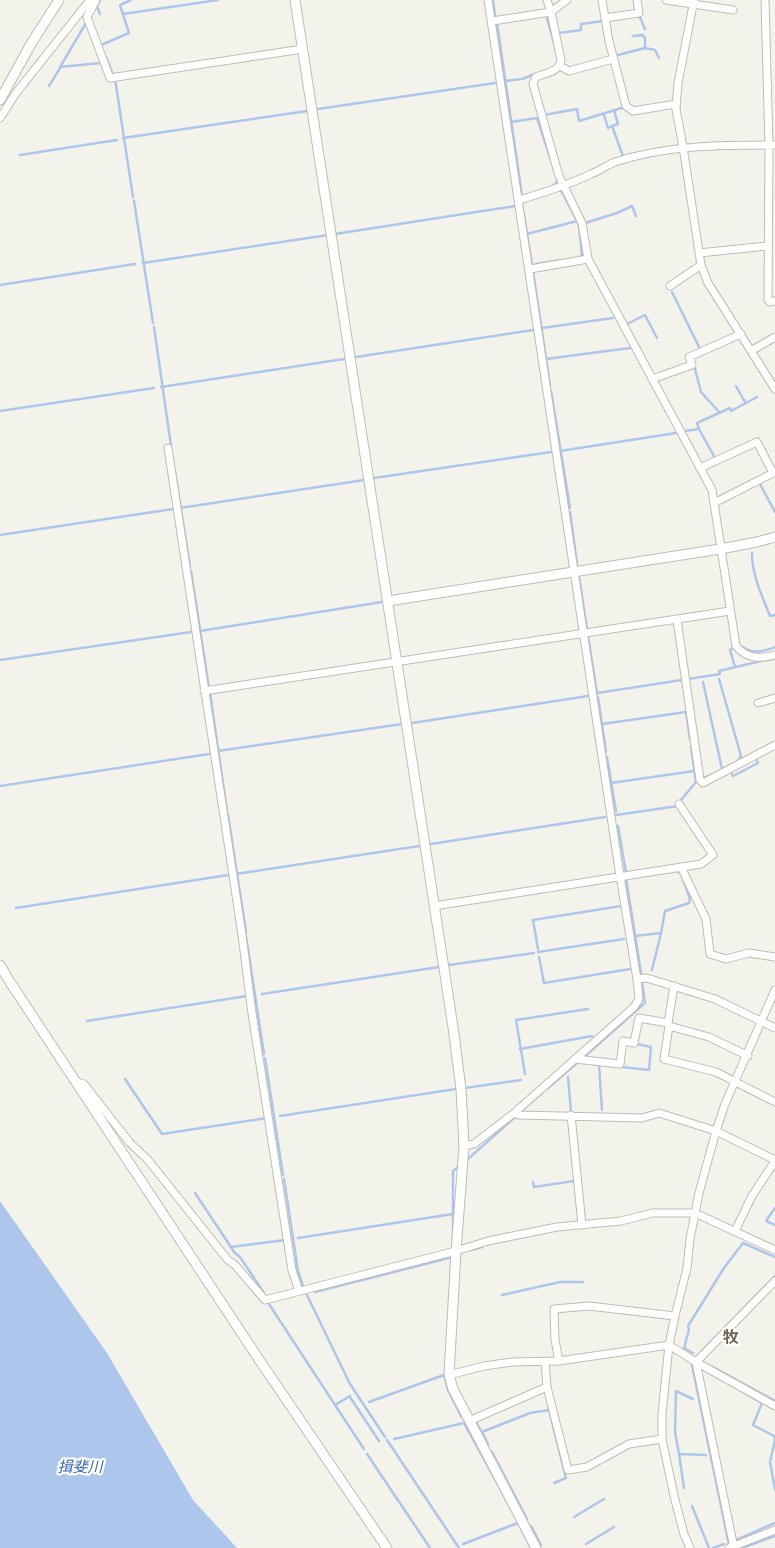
<!DOCTYPE html>
<html>
<head>
<meta charset="utf-8">
<style>
	body { margin:0 }
	canvas { display:block; background:#f4f3eb }
</style>
</head>
<body>
<canvas width="775" height="1548"></canvas>
<script>
const c = document.querySelector('canvas').getContext('2d');
c.lineJoin = 'round';
function fillPath(path, color) {
  c.fillStyle = color;
  c.fill(path, 'evenodd');
}
function strokePath(path, color, width, dash) {
  c.strokeStyle = color;
  c.lineWidth = width;
  c.lineCap = dash ? 'butt' : 'round';
  c.setLineDash(dash || []);
  c.stroke(path);
}
function drawText(font, color, halo, rows, align = 'center') {
  c.font = font + ' "Asap Condensed","Noto Sans JP",sans-serif';
  c.lineWidth = 4.5;
  c.setLineDash([]);
  c.textBaseline = 'middle';
  c.strokeStyle = halo;
  c.fillStyle = color;
  for (const [text, x, y, turn = 0] of rows) {
    c.save();
    c.translate(x, y);
    c.rotate((+turn || 0) * Math.PI / 180);
    c.textAlign = isNaN(turn) ? turn : align;
    if (halo) c.strokeText(text, 0, 0);
    c.fillText(text, 0, 0);
    c.restore();
  }
}
fillPath(new Path2D(`
	M 0,1201 L 107,1353 L 193,1500 L 237,1548 L 0,1548 Z`), '#adc6ec');
strokePath(new Path2D(`
	M 493,0 L 495,15
	M 97,6 L 100,14
	M 95,10 L 100,0
	M 123,14 L 218,0
	M 639,15 L 645,29
	M 547,18 L 556,50
	M 86,23 L 60,67 L 100,63
	M 497,23 L 522,196 L 524,195
	M 559,33 L 581,30 L 581,24 L 603,21
	M 633,36 L 642,35 L 645,38 L 645,48
	M 101,45 L 129,33 L 120,5 L 131,0
	M 614,56 L 645,48 L 655,50 L 659,58
	M 106,57 L 113,75
	M 115,79 L 133,197
	M 505,81 L 522,79 L 535,74
	M 49,86 L 60,68
	M 318,109 L 495,83
	M 544,115 L 577,109 L 579,121 L 625,107
	M 604,115 L 608,128 L 612,126 L 623,156
	M 511,122 L 537,118 L 555,172
	M 612,126 L 618,124 L 614,110
	M 123,138 L 307,111
	M 20,155 L 117,140
	M 553,186 L 557,182
	M 134,201 L 153,323
	M 522,203 L 532,265
	M 577,221 L 579,226 L 582,255 L 580,257
	M 585,223 L 617,213 L 632,206 L 636,216
	M 335,234 L 515,206
	M 527,234 L 577,221 L 562,192 L 560,191
	M 143,263 L 328,235
	M 536,264 L 562,260
	M 533,271 L 550,386
	M 0,285 L 135,264
	M 672,292 L 700,349
	M 627,324 L 645,315 L 657,338
	M 154,327 L 171,446
	M 542,328 L 613,318
	M 356,357 L 533,330
	M 546,359 L 630,348
	M 695,369 L 701,392 L 719,412
	M 736,386 L 745,402
	M 161,387 L 344,359
	M 551,391 L 570,508
	M 0,411 L 154,388
	M 699,429 L 697,423 L 730,408 L 731,411 L 757,397
	M 685,431 L 699,429 L 715,458
	M 560,451 L 676,433
	M 175,472 L 190,567
	M 374,478 L 551,452
	M 760,484 L 775,512
	M 180,508 L 364,480
	M 570,512 L 577,564
	M 0,535 L 173,509
	M 752,553 C 752,575 762,596 770,616 L 775,615
	M 191,571 L 209,688
	M 579,577 L 587,629
	M 200,631 L 382,602
	M 588,636 L 597,694
	M 743,647 C 754,655 764,651 775,647
	M 733,648 L 730,650 L 735,667
	M 0,660 L 191,632
	M 688,679 L 720,674 L 719,671 L 761,661
	M 719,679 L 741,756 L 738,761
	M 703,682 L 722,769
	M 210,693 L 227,811
	M 597,693 L 682,680
	M 598,697 L 606,752
	M 412,723 L 588,696
	M 602,724 L 686,712 L 690,739
	M 218,751 L 402,724
	M 607,757 L 616,811
	M 731,772 L 733,776 L 758,763 L 756,759
	M 704,778 L 711,775
	M 611,783 L 694,771
	M 0,786 L 209,754
	M 681,800 L 696,782 L 691,746
	M 228,815 L 246,932
	M 616,815 L 678,806
	M 618,826 L 626,873
	M 431,844 L 605,817
	M 236,874 L 419,846
	M 626,878 L 641,973
	M 16,908 L 228,875
	M 246,936 L 264,1054
	M 635,936 L 661,933 L 665,911 L 689,903 L 690,899 L 681,873 L 678,872
	M 538,949 L 533,920 L 621,906
	M 538,952 L 624,939
	M 539,957 L 544,983 L 630,969
	M 449,965 L 534,953
	M 652,970 L 661,933
	M 262,994 L 439,967
	M 87,1021 L 247,996
	M 520,1049 L 592,1036
	M 584,1057 L 645,1003 L 642,982
	M 265,1058 L 283,1175
	M 599,1065 L 602,1110
	M 622,1067 L 649,1070 L 651,1047 L 637,1044
	M 525,1074 L 516,1020 L 588,1009
	M 568,1077 L 571,1112
	M 125,1079 L 162,1134 L 267,1118
	M 465,1088 L 521,1080
	M 547,1089 L 578,1062
	M 520,1112 L 542,1093
	M 280,1116 L 456,1089
	M 468,1159 L 514,1118
	M 284,1179 L 298,1271 L 303,1286
	M 533,1182 L 534,1187 L 574,1181
	M 195,1193 L 231,1247
	M 775,1208 L 766,1221 L 775,1225
	M 298,1238 L 453,1214
	M 453,1240 L 453,1171 L 459,1166
	M 471,1250 L 482,1247
	M 305,1291 L 350,1384 L 385,1437
	M 315,1292 L 449,1258
	M 264,1293 L 240,1257 L 234,1252 L 231,1247 L 285,1240
	M 502,1295 L 560,1282 L 583,1282
	M 269,1304 L 335,1405 L 350,1396
	M 693,1353 L 684,1348 L 689,1330 L 688,1326 L 724,1268 L 743,1243 L 775,1257
	M 695,1358 L 775,1276
	M 692,1365 L 729,1545
	M 711,1366 L 775,1401
	M 748,1395 L 762,1403 L 753,1425 L 774,1436 L 775,1440 L 770,1462 L 775,1490
	M 350,1397 L 379,1441
	M 693,1399 L 676,1391 L 675,1432 L 679,1454 L 706,1455
	M 369,1402 L 444,1375 L 448,1390 L 461,1416
	M 335,1405 L 364,1449
	M 476,1422 L 481,1431
	M 394,1439 L 464,1423 L 519,1523
	M 387,1440 L 459,1548
	M 488,1444 L 482,1432 L 530,1413 L 549,1410 L 566,1478 L 554,1483
	M 492,1452 L 527,1519
	M 367,1454 L 430,1548
	M 679,1454 L 684,1488
	M 692,1506 L 709,1548
	M 574,1517 L 604,1499
	M 531,1526 L 541,1545
	M 736,1540 L 775,1523
	M 463,1544 L 518,1523 L 531,1548
	M 586,1544 L 614,1527
	M 713,1548 L 724,1544
	M 742,1548 L 775,1536`), '#adc6ec', 2.5);
const minor = new Path2D(`
	M 96,0 L 87,17 L 110,78 L 303,49
	M 547,0 L 551,12 L 567,0
	M 602,0 L 609,41 L 626,106 L 633,111 L 676,104
	M 666,0 L 733,10
	M 694,0 L 678,83 L 676,109 L 683,147 L 701,265 L 708,283 L 775,389
	M 765,0 L 769,145 L 768,300 L 770,302 L 775,301
	M 605,18 L 639,13 L 637,0
	M 492,21 L 551,12 L 561,60 C 559,72 546,73 536,77 L 533,84 L 559,176 L 582,223 L 588,259
	M 560,66 L 569,71 L 613,59
	M 0,118 L 16,93 L 90,0
	M 519,200 C 543,193 568,185 591,174 C 599,171 607,165 615,162 C 667,145 721,145 775,145
	M 699,253 L 767,246
	M 530,269 L 588,259 L 712,490 L 736,646 C 747,659 760,659 775,655
	M 670,286 L 701,265
	M 751,351 L 775,337
	M 652,379 L 692,365 L 689,357 L 741,334
	M 168,448 L 242,935 L 252,1013 L 292,1270 L 299,1291
	M 700,468 L 757,442 L 773,473
	M 714,503 L 775,472
	M 677,620 L 700,780 L 703,783 L 775,745
	M 204,691 L 730,611
	M 758,703 L 775,698
	M 681,867 L 706,919 L 710,954 L 726,959 L 749,953 L 775,957
	M 434,906 L 701,864 L 713,855 L 679,804
	M 637,979 L 647,978 L 715,999 L 775,1028
	M 668,1023 L 669,1026 L 709,1037 L 748,1056
	M 669,1026 L 664,1059 L 716,1072 L 775,1102
	M 575,1059 L 620,1064 L 623,1041 L 634,1043 L 639,1018 L 668,1023 L 674,986
	M 76,1082 L 84,1084 L 130,1143 L 148,1160 L 227,1259 L 235,1265 L 265,1300 L 456,1251 L 488,1241 L 557,1227 L 621,1221 L 652,1213 L 695,1213 L 775,1250
	M 514,1113 L 519,1115 L 642,1118 L 659,1113 L 716,1131 L 775,1160
	M 571,1115 L 582,1225
	M 464,1146 L 474,1144 L 514,1113 L 634,1007 L 639,999 L 637,979 L 620,876 L 488,0
	M 735,1231 L 752,1196 L 775,1161
	M 559,1361 L 555,1340 L 554,1309 L 589,1306 L 675,1316
	M 545,1362 L 547,1387 L 568,1470 L 587,1467 L 629,1444 L 662,1439
	M 449,1375 L 484,1366 L 512,1362 L 559,1361 L 669,1345 L 696,1362 L 775,1406
	M 469,1421 L 547,1387
	M 690,1548 L 684,1534 L 675,1500 L 662,1439 L 662,1414 L 669,1345 L 675,1316 L 687,1268 L 690,1239 L 699,1193 L 716,1131 L 725,1104 L 775,990
	M 729,1548 L 775,1530
	M 734,1548 L 696,1362 L 775,1281`);
const tertiary = new Path2D(`
	M 295,0 L 453,1027 L 461,1089 L 464,1146 L 456,1251 L 449,1375 L 453,1389 L 536,1548
	M 0,100 L 32,42 L 59,0
	M 388,601 L 720,549 L 757,542 L 775,537
	M 0,965 L 8,979 L 258,1358 L 387,1548`);
strokePath(minor, '#bfbdae', 9);
strokePath(tertiary, '#bfbdae', 11);
strokePath(minor, '#fff', 7);
strokePath(tertiary, '#fff', 9);
drawText('italic 15px', '#3a66ad', '#fff', [
	["揖斐川",80,1467]
]);
drawText('bold 16px', '#6a6551', '#fff', [
	["牧",731,1338]
]);
</script>
</body>
</html>
